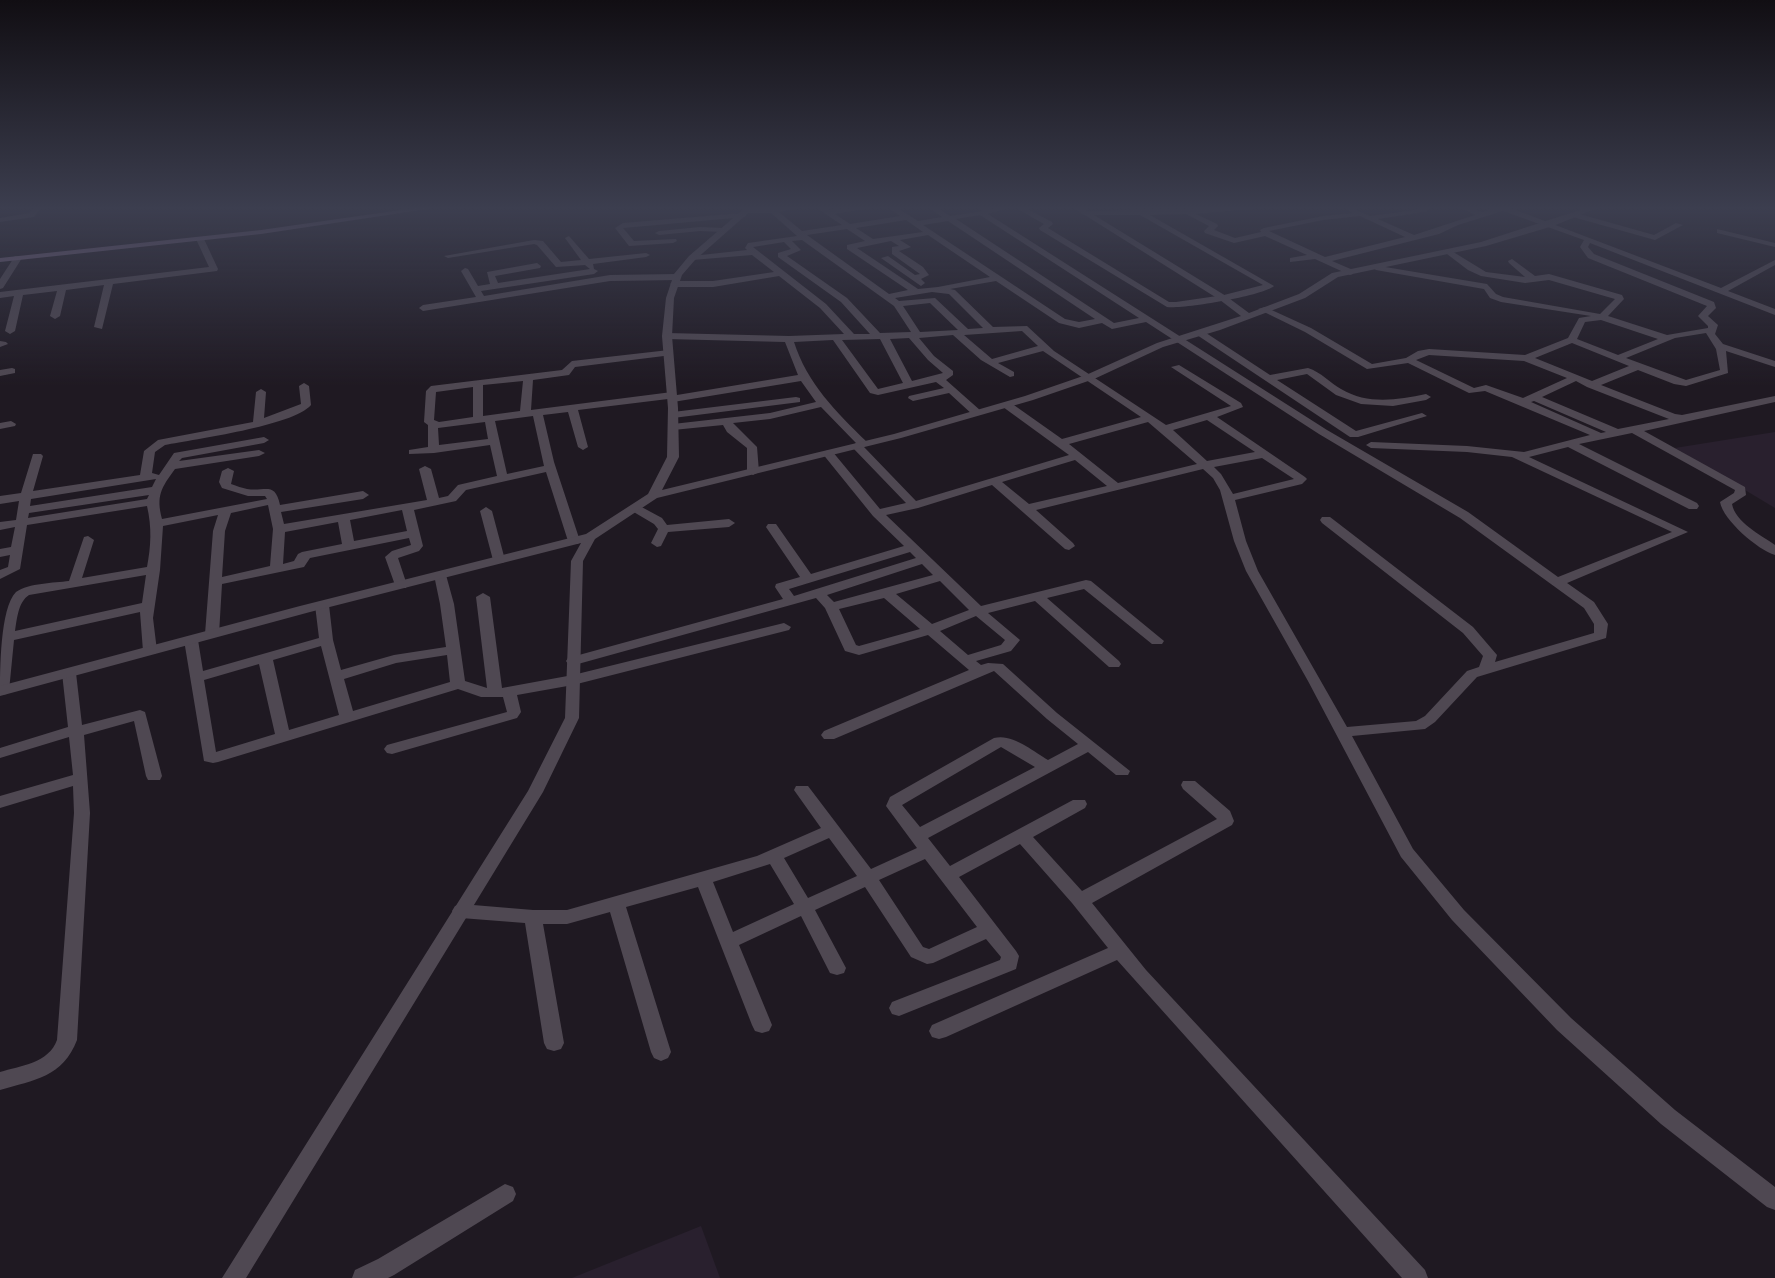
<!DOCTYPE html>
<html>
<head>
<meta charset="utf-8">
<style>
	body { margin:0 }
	canvas { display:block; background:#1f1922 }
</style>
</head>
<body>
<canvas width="1775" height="1278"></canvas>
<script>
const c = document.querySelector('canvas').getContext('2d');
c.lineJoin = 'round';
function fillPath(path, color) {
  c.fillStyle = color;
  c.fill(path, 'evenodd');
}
fillPath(new Path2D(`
	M 1775,432 L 1775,508 L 1675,448 Z
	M 701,1226 L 720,1278 L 572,1278 Z`), '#29202e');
fillPath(new Path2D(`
	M 34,207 L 42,207 L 34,217 L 0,222 L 0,218 L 29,213 Z
	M 807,207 L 779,212 L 802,231 L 842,225 L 815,207 L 824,207 L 829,210 L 878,207 L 835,214 L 850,224 L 900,216 L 887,207 L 896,207 L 918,221 L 942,217 L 928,207 L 937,207 L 950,216 L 982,211 L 977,207 L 990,209 L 1013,207 L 988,214 L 1327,430 L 1468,512 L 1558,577 L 1672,532 L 1512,457 L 1467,452 L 1371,448 L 1366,445 L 1371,442 L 1467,446 L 1524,452 L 1590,435 L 1485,391 L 1469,393 L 1408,363 L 1367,369 L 1305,332 L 1258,309 L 1265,307 L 1311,328 L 1372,364 L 1406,358 L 1418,351 L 1429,349 L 1525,355 L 1568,338 L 1579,318 L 1591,316 L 1501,302 L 1490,298 L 1484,289 L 1376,270 L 1372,267 L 1373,265 L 1487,284 L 1496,294 L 1503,297 L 1600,314 L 1615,299 L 1549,280 L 1525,283 L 1481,276 L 1468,270 L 1447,254 L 1447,250 L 1450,250 L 1486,272 L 1525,277 L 1509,263 L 1508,261 L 1512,259 L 1535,276 L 1549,274 L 1622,295 L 1624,299 L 1608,316 L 1667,335 L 1708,328 L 1708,326 L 1698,316 L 1707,306 L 1588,258 L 1580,247 L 1584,240 L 1503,211 L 1458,225 L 1439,234 L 1332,261 L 1353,270 L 1353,274 L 1350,275 L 1315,259 L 1290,262 L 1290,258 L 1307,255 L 1265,236 L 1234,243 L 1205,233 L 1204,231 L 1209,226 L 1186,214 L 1150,215 L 1274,286 C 1262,296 1184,309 1167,307 L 1040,230 L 1039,228 L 1044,224 L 1014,207 L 1024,207 L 1052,222 L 1053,224 L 1048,228 L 1169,302 L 1176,302 L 1224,295 L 1263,285 L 1140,215 L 1084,215 L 1080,213 L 1081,211 L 1257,207 L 1253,209 L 1196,214 L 1217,224 L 1218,226 L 1214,230 L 1235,238 L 1261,232 L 1260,230 L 1264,228 L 1323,216 L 1352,213 L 1348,210 L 1352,208 L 1370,216 L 1427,208 L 1427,212 L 1424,212 L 1378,219 L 1414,235 L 1475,215 L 1459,207 L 1470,207 L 1482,212 L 1497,207 L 1508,207 L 1721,288 L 1775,260 L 1775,265 L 1728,291 L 1775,309 L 1775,315 L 1590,243 L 1588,247 L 1594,254 L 1714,302 L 1716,308 L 1708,316 L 1718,325 L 1715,334 L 1723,344 L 1775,361 L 1775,367 L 1726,351 L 1728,373 L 1686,386 L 1674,384 L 1638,370 L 1601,385 L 1675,414 L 1682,415 L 1775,396 L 1775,402 L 1644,431 L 1745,487 L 1746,495 L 1732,504 C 1735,522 1761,535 1775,545 L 1775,555 C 1758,550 1723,520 1720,502 L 1734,493 L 1735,490 L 1632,433 L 1579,444 L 1697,503 L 1699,506 L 1697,509 L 1689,509 L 1568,447 L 1529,457 L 1688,532 L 1567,583 L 1594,602 L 1608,624 L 1606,638 L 1477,677 L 1435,722 L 1425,729 L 1352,736 L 1413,849 L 1464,910 L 1571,1018 L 1675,1110 L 1775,1187 L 1775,1210 L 1767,1207 L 1661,1124 L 1557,1030 L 1452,920 L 1401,857 L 1308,681 L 1246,571 L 1234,541 L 1220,490 L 1213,478 L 1203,469 L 1036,510 L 1073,543 L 1075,546 L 1069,550 L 1065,549 L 992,485 L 918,508 L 886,515 L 981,606 L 1086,580 L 1091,581 L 1164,641 L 1162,644 L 1152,644 L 1084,589 L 1047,598 L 1119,661 L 1121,664 L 1119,667 L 1109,667 L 1035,601 L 988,613 L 1020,640 L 1011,651 L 976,661 L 981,665 L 988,663 L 1003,664 L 1057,713 L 1130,771 L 1128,775 L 1116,775 L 1088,752 L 928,838 L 950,866 L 1073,800 L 1085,800 L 1087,804 L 1085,808 L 1033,837 L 1082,891 L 1217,819 L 1183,789 L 1181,785 L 1183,781 L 1195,781 L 1230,811 L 1234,821 L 1232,825 L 1092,903 L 1146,970 L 1425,1270 L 1428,1278 L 1402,1278 L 1117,960 L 946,1037 L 939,1039 L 932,1037 L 929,1031 L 932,1025 L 1108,948 L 1072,903 L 1020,844 L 959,877 L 1016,951 L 1019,956 L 1016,969 L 899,1016 L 892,1014 L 889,1008 L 892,1002 L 1000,960 L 1001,957 L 986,939 L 933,963 L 927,964 L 911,957 L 865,887 L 815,910 L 846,968 L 844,973 L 837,975 L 830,973 L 801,916 L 739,945 L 772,1025 L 769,1031 L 762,1033 L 755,1031 L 752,1025 L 698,887 L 626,907 L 671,1052 L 668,1058 L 661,1061 L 654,1058 L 651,1052 L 610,912 L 567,924 L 543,924 L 564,1043 L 561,1049 L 554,1051 L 547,1049 L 544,1043 L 525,923 L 461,918 L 455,916 L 452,911 L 455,906 L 461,904 L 533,910 L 567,910 L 757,856 L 821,828 L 794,790 L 796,786 L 808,786 L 871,869 L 917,848 L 886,806 L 890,797 L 994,738 C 1012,733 1033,751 1048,760 L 1078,744 L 1047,719 L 994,671 L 834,739 L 824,739 L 821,735 L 824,731 L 969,670 L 928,635 L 859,655 L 845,651 L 825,608 L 816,598 L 578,664 L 568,664 L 566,661 L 568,658 L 783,599 L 775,587 L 776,584 L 800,577 L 766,527 L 768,524 L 776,524 L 811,574 L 904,546 L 873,516 L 822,453 L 828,450 L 832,451 L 880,509 L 906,503 L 853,448 L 852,446 L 856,443 L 821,407 L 770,419 L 733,423 L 757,447 L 759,472 L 753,475 L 747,472 L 747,448 L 727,432 L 723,425 L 673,430 L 668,427 L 673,424 L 770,413 L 816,402 L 801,381 L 673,402 L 668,399 L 578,410 L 588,447 L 583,450 L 578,447 L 568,412 L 543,415 L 554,462 L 580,541 L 578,544 L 570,544 L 568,541 L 546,472 L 466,490 L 456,501 L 414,510 L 423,546 L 419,551 L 398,558 L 407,585 L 406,588 L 396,588 L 395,585 L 385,557 L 392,551 L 411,545 L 409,538 L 310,558 L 304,567 L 222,584 L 219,634 L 212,638 L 205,634 L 213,531 L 218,515 L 163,526 L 160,570 L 153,618 L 157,651 L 155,654 L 145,654 L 143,651 L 140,612 L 14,640 L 9,691 L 7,694 L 0,695 C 0,670 0,608 16,592 C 29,583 54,583 69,581 L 84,537 L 88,536 L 94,540 L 82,578 L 147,567 C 151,546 152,528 147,506 L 27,525 L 20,569 L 0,579 L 0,570 L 8,567 L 10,555 L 0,557 L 0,549 L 11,547 L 15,527 L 0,530 L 0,522 L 16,520 L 19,501 L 0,504 L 0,496 L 21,493 L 33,454 L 41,454 L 43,456 L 33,491 L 140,475 L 144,451 L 158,440 L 253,422 L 256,392 L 261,389 L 266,392 L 264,418 L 301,404 L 299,386 L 304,383 L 309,386 L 311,405 C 293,426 195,439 165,445 L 155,452 L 152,473 L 159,475 L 174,453 L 264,437 L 269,440 L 264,443 L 182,458 L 179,461 L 259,450 L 265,453 L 259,456 L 175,469 C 161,488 156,496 162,519 L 267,499 L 265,496 L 248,496 L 222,488 L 219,482 L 222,471 L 228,468 L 234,471 L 231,484 C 237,486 242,488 247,489 C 265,492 275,481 280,505 L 363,491 L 369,495 L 363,499 L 281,512 L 284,524 L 427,500 L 419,469 L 425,466 L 431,469 L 439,498 L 448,496 L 458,485 L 497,476 L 490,445 L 434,453 L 409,454 L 409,450 L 428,447 L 428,425 L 424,422 L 426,391 L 431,386 L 562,370 L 572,361 L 669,350 L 672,351 L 672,355 L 575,367 L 569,375 L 533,380 L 531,410 L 672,392 L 677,395 L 798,375 L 785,342 L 667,339 L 662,336 L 667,333 L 789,336 L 844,334 L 820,308 L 779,276 L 713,287 L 674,287 L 670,284 L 674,281 L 713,281 L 774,272 L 752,255 L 692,260 L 688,258 L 692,256 L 747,250 L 745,248 L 748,243 L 797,236 L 771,213 L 743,213 L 743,209 ZM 980,215 L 1139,318 L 1114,323 L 956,219 ZM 1360,216 L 1405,237 L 1325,257 L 1269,231 L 1323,220 ZM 906,220 L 923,232 L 873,239 L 856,228 ZM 948,221 L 1095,319 L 1079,322 L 1065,319 L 923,225 ZM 847,229 L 865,241 L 847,245 L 847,249 L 908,290 L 889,294 L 807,235 ZM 928,235 L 990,277 L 938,287 L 918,289 L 857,248 L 891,241 L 899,246 L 892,247 L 892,254 L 920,274 L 915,275 L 888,256 L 881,258 L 921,286 L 925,283 L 921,279 L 929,275 L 923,267 L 899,251 L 911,247 L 900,240 ZM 802,240 L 894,306 L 911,332 L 880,333 L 847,298 L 787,256 L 801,250 L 792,241 ZM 784,242 L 791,249 L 778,253 L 778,257 L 841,302 L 870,334 L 854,334 L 826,304 L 753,247 ZM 996,281 L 1059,323 L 1079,328 L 1102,323 L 1112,329 L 1146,322 L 1319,434 L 1460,518 L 1584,608 L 1594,624 L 1594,633 L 1495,662 L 1497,655 L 1473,627 L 1330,517 L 1322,517 L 1320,520 L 1322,523 L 1463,633 L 1483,656 L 1479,667 L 1467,671 L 1425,716 L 1416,721 L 1347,727 L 1258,571 L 1246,541 L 1235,500 L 1302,484 L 1307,479 L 1305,477 L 1217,417 L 1243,407 L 1241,403 L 1179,365 L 1171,367 L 1231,406 L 1166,425 L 1054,351 L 1027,326 L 993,327 L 955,290 L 950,289 ZM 932,292 L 949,294 L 983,328 L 968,329 L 935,298 L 899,301 L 895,298 ZM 930,303 L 958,330 L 920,332 L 903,306 ZM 1601,320 L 1658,339 L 1618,355 L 1577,339 L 1585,322 ZM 1022,331 L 1038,346 L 992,359 L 964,335 ZM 1706,333 L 1716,349 L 1720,370 L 1686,380 L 1626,358 L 1675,338 ZM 953,335 L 981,360 L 1010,377 L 1014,376 L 1014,372 L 998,363 L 1043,351 L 1141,417 L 1062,439 L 1011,403 L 1003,403 L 1003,407 L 1069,455 L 916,501 L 864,447 L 868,444 L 867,442 C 836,412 807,383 794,342 L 833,340 L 870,393 L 878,395 L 936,382 L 944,388 L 909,396 L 908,398 L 913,401 L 949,393 L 973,415 L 981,415 L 981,411 L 946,380 L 953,375 L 953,371 L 934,356 L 919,338 ZM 909,338 L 928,360 L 943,373 L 912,381 L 890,339 ZM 880,339 L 903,383 L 878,389 L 842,340 ZM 1572,343 L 1629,366 L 1592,381 L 1535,358 ZM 1429,355 L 1524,361 L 1567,378 L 1523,398 L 1486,385 L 1474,388 L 1416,360 ZM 523,381 L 520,411 L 483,416 L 483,385 ZM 1576,381 L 1587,387 L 1669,419 L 1618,429 L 1542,397 ZM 473,387 L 473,417 L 439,422 L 434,420 L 436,392 ZM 1534,401 L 1606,432 L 1601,433 L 1531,402 ZM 533,416 L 544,466 L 507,474 L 495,421 ZM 1207,420 L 1255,452 L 1207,461 L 1173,430 ZM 485,422 L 488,439 L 439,445 L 438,428 ZM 1148,422 L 1197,464 L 1118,483 L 1069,444 ZM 1262,458 L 1294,479 L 1233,494 L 1221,474 L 1214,467 ZM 1075,460 L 1107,486 L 1029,504 L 1002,482 ZM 156,479 L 152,487 L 30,506 L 31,499 ZM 149,495 L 147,499 L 28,518 L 29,513 ZM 268,505 L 273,529 L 270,566 L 222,577 L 225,531 L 231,513 ZM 402,510 L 407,531 L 354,541 L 350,520 ZM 338,522 L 342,544 L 302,552 L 298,554 L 294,561 L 283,564 L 285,532 ZM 910,552 L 916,558 L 794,596 L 789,589 ZM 922,564 L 933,575 L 834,602 L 827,595 ZM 146,575 L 142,603 L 15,631 C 17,619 18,602 29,595 ZM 940,581 L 969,610 L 932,624 L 896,594 ZM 884,598 L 920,629 L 859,646 L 856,645 L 839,609 ZM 976,616 L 1005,640 L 1001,645 L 968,655 L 940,631 ZM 1001,747 L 1035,767 L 920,827 L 902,805 ZM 829,838 L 857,876 L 808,898 L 784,858 ZM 925,859 L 977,927 L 929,949 L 923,947 L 879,880 ZM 770,864 L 794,904 L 733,932 L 713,882 Z
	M 742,213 L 746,215 L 745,217 L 623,228 L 634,241 L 676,239 L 677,241 L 673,243 L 629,246 L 615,228 L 623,223 Z
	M 1576,213 L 1654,235 L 1676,223 L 1683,225 L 1655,240 L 1573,217 L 1573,213 Z
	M 700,227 L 723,228 L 727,230 L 723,232 L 700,231 L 659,235 L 655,233 L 659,231 Z
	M 1717,229 L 1775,243 L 1775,247 L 1717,233 Z
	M 569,236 L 589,259 L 646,253 L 650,255 L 646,257 L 593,264 L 594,269 L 598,271 L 594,274 L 481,291 L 484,296 L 610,275 L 677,274 L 681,277 L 677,280 L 610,281 L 423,311 L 419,308 L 423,305 L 476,297 L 461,271 L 465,268 L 468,269 L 478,286 L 490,284 L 487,272 L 537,263 L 541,266 L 540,268 L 495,276 L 498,283 L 590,269 L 585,265 L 556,267 L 537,245 L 534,244 L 448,258 L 444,256 L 534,240 L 543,241 L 561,262 L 581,260 L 565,238 Z
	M 200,237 L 204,239 L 218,269 L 217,271 L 113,284 L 102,329 L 94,327 L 104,285 L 66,290 L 60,316 L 55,319 L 50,316 L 57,291 L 23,295 L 15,331 L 10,334 L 5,331 L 14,296 L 0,298 L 0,292 L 209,267 L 196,239 Z
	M 15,256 L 22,258 L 3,288 L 0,289 L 0,279 Z
	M 1197,331 L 1203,331 L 1270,375 L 1308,368 C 1321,372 1330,383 1341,389 C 1368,405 1397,400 1426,394 L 1431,397 L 1426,400 L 1393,406 L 1361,404 L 1336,395 L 1307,374 L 1277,380 L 1356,431 L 1422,413 L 1427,416 L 1358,437 L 1350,437 L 1197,335 Z
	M 0,341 L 6,342 L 8,344 L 0,347 Z
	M 12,368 L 15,369 L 15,373 L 0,376 L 0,370 Z
	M 796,397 L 800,398 L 800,402 L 673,418 L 668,415 L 673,412 Z
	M 11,421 L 16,424 L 15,426 L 0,429 L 0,423 Z
	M 636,504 L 662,518 L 667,525 L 729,519 L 735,523 L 729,527 L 668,532 L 661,546 L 657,547 L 651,543 L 658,529 L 654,524 L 632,511 L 630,508 Z
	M 486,507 L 492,511 L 505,560 L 503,563 L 495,563 L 493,560 L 480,511 Z
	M 440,571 L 446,575 L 454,604 L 465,681 L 487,688 L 476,597 L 483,593 L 490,597 L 502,688 L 573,675 L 784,623 L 791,627 L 789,630 L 573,685 L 517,695 L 521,712 L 517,718 L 392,754 L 387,753 L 384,749 L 387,745 L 507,712 L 503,697 L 481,697 L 458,689 L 218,762 L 213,763 L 204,761 L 184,640 L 186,637 L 191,636 L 198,640 L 203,671 L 319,638 L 315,605 L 322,601 L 329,605 L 333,640 L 341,670 L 394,655 L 446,647 L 440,604 L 434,575 ZM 321,646 L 339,715 L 289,730 L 273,660 ZM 447,655 L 450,682 L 353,711 L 344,679 L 396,663 ZM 259,664 L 275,734 L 216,752 L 204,680 Z
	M 69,669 L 76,673 L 82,725 L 140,710 L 145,712 L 162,776 L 160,780 L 148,780 L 146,776 L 134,721 L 84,735 L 90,813 L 77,1040 C 63,1077 34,1080 0,1090 L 0,1072 C 20,1066 49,1063 57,1040 L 74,813 L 73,786 L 0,808 L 0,796 L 73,775 L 69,737 L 0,758 L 0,748 L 68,727 L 62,673 Z
	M 505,1184 L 513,1187 L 516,1194 L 513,1201 L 394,1275 L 388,1278 L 352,1278 L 355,1270 L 378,1259 Z`), '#4f4852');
fillPath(new Path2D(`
	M 746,207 L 755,207 L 695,260 L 682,275 L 674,298 L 672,336 L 678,408 L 679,457 L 662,490 L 894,434 L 1025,396 L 1086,375 L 1157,343 L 1241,316 L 1220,300 L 1072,207 L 1081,207 L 1226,296 L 1249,313 L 1299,294 L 1332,273 L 1481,242 L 1589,207 L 1600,207 L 1553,226 L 1486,246 L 1338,277 L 1305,298 L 1220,330 L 1163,347 L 1094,379 L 1033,400 L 901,438 L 657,498 L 595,539 L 583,561 L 579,718 L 543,792 L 246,1278 L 222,1278 L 528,791 L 565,718 L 571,561 L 581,543 L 310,612 L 0,696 L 0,686 L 300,606 L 586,534 L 648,494 L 667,457 L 668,408 L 662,336 L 666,298 L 674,274 L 689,256 Z`), '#4f4852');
fillPath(new Path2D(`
	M 421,207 L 441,207 L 261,234 L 0,262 L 0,258 L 261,230 Z`), '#76637f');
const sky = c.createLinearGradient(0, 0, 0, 386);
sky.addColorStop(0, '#110e13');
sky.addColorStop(0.54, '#3c3e4f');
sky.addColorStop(1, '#3c3e4f00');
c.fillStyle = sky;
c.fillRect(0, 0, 1775, 386);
</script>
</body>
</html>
